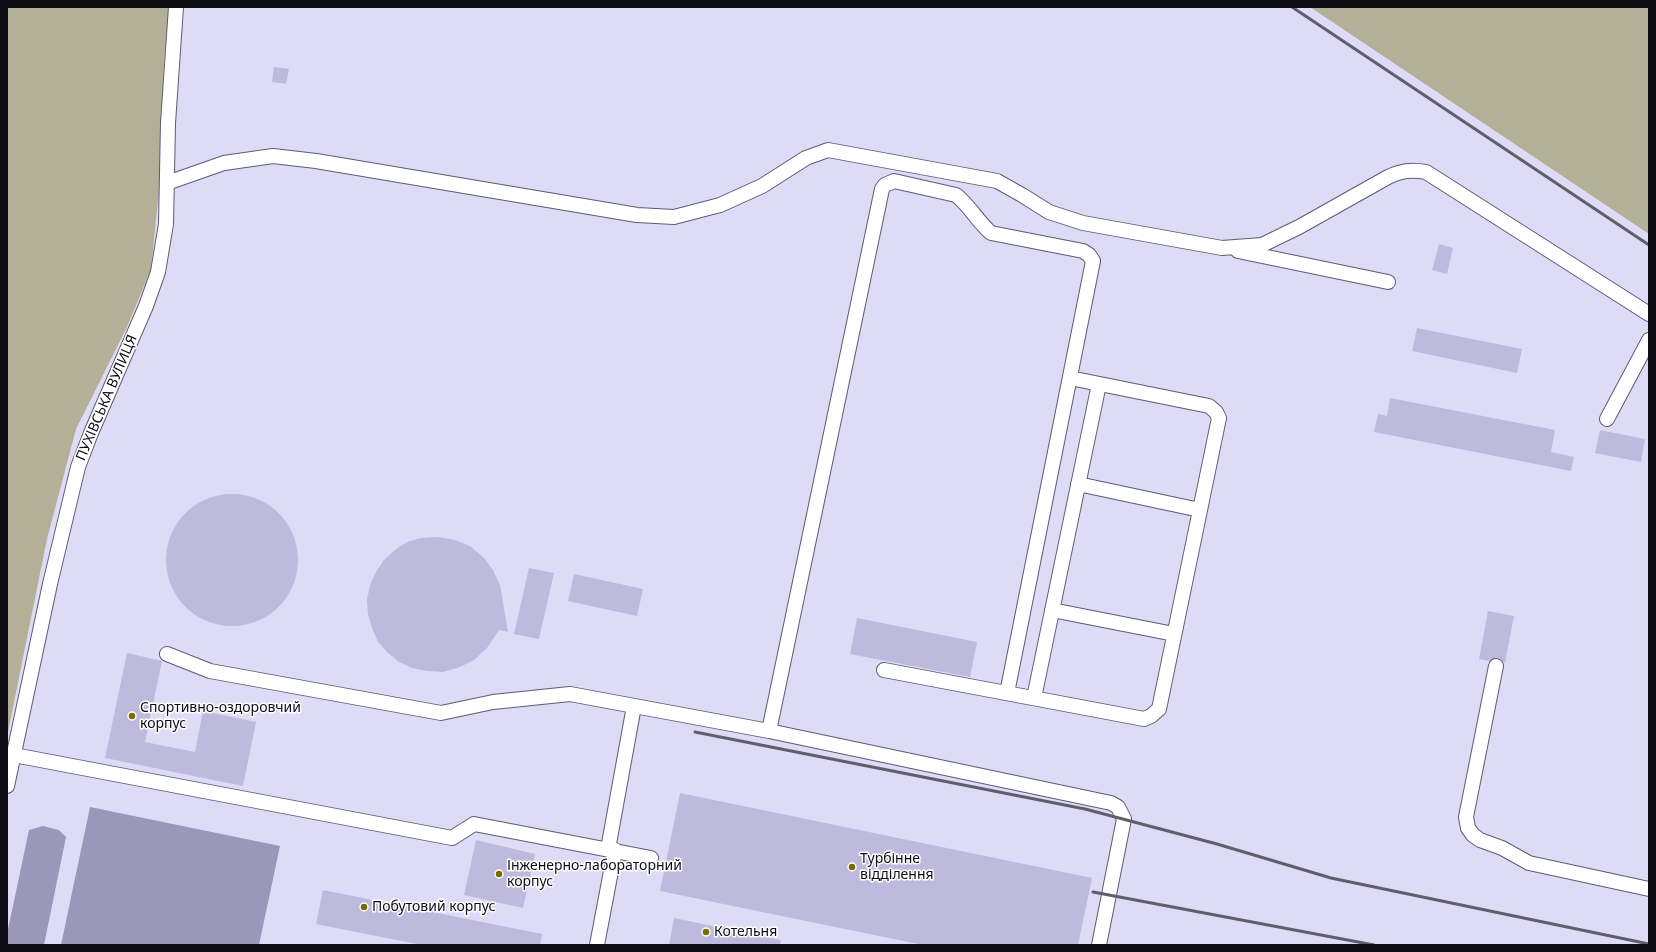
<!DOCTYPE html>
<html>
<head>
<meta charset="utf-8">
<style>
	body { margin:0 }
	#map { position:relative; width:1656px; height:952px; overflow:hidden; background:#dedbf6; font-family:"Noto Sans",sans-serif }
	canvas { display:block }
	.frame { position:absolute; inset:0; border:8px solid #0d0c15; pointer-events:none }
</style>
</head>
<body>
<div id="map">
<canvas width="1656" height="952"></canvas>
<div class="frame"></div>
</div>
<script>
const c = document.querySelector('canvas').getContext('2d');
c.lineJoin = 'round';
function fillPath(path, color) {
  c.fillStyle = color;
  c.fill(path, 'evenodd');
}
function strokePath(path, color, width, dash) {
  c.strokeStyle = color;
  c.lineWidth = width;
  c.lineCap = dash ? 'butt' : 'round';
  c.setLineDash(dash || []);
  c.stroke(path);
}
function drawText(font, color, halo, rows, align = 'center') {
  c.font = font + ' "Noto Sans",sans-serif';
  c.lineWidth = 3;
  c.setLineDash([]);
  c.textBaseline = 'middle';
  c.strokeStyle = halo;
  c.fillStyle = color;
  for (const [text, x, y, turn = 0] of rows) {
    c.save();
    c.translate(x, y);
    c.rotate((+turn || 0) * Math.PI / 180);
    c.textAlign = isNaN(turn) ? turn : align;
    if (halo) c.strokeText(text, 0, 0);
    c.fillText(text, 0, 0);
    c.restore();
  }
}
fillPath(new Path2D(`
	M 7,7 L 170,7 L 164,61 L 159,191 L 151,269 L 127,327 L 76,429 L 47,539 L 7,737 Z
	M 1310,7 L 1649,7 L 1649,234 Z`), '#b4b097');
fillPath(new Path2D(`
	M 90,807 L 280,846 L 259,945 L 61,945 Z
	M 43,826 L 59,830 L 66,837 L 44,945 L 7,945 L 7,934 L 29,830 Z`), '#9b97ba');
fillPath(new Path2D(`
	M 274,67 L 289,69 L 286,84 L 272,82 Z
	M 1439,244 L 1453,248 L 1447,274 L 1432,270 Z
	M 1417,328 L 1522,349 L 1517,373 L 1412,351 Z
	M 1390,398 L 1555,430 L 1551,452 L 1574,457 L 1571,471 L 1374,432 L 1378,414 L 1387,416 Z
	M 1600,430 L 1645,439 L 1641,462 L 1595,453 Z
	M166 560a66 66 0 1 1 132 0a66 66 0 1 1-132 0Z
	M 438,537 L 455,540 L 470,546 L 483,557 L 493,570 L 500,585 L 508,632 L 499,630 L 487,648 L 474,660 L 460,667 L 443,672 L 427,671 L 412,668 L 399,662 L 388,653 L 378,642 L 372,628 L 368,614 L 367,600 L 370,585 L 376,572 L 384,560 L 395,550 L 407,542 L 421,538 Z
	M 529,568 L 554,573 L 539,639 L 514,634 Z
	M 574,574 L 643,589 L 637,616 L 568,601 Z
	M 1488,611 L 1514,616 L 1505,663 L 1497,658 L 1490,661 L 1479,659 Z
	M 857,618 L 977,642 L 970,677 L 850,654 Z
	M 127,653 L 162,661 L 145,742 L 195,752 L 203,711 L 256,722 L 243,786 L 105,758 Z
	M 680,793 L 1092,878 L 1078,945 L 923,945 L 660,891 Z
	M 476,840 L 535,854 L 523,908 L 464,895 Z
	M 323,890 L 542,934 L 540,945 L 422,945 L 316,924 Z
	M 674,918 L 781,940 L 780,945 L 669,945 Z`), '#bebade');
const minor = new Path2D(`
	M 167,183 L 224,163 L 273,156 L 316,161 L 637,215 L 674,217 L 720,205 L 762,186 L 806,158 L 828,150 L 997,181 L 1022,195 L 1049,212 L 1083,223 L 1222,248 L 1262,245 L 1299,227 L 1388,177 C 1401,171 1411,169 1426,172 L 1649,314
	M 1238,251 L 1388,282
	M 1607,419 L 1649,340
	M 1078,484 L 1200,510
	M 1052,610 L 1174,634
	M 167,654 L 210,671 L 441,713 L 493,702 L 570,694 L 769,731 L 1111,803 L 1118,807 L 1124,819 L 1099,945
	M 1496,666 L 1466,817 L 1468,828 L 1473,835 L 1480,840 L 1502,848 L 1529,863 L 1649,889
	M 884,670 L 1144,719 L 1151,716 L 1159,709 L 1219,418 L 1216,412 L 1209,406 L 1070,378
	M 1034,698 L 1099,384
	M 769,731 L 882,189 L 885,185 L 894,181 L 956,195 C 970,206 978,222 991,233 L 1083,251 L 1089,255 L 1093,261 L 1007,693
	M 14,755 L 452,838 L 474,824 L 651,858
	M 7,786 L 50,584 L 78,467 L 91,433 L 146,306 L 158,272 L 166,224 L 168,123 L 176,7
	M 608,849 L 634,706
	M 597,945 L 615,850`);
strokePath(minor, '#5e5b72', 16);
strokePath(minor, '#fff', 14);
strokePath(new Path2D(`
	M 1292,7 L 1649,245
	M 695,732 L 1085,809 L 1217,844 L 1331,878 L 1649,944
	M 1093,892 L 1374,945`), '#605e6e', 3);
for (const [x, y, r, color] of [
	[132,716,4,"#7a6b03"],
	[852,867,4,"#7a6b03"],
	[499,874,4,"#7a6b03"],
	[364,907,4,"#7a6b03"],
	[706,932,4,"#7a6b03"]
]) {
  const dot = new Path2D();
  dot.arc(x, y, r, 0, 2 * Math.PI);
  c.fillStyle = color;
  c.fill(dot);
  strokePath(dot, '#fff', 1.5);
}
drawText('14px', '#0d0c15', '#fff', [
	["ПУХІВСЬКА ВУЛИЦЯ",107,398,-67]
]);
drawText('14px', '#0d0c15', '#fff', [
	["Спортивно-оздоровчий",140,708],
	["корпус",140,724],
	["Турбінне",860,859],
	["відділення",860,875],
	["Інженерно-лабораторний",507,866],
	["корпус",507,882],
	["Побутовий корпус",372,907],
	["Котельня",714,932]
], 'left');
</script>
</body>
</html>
